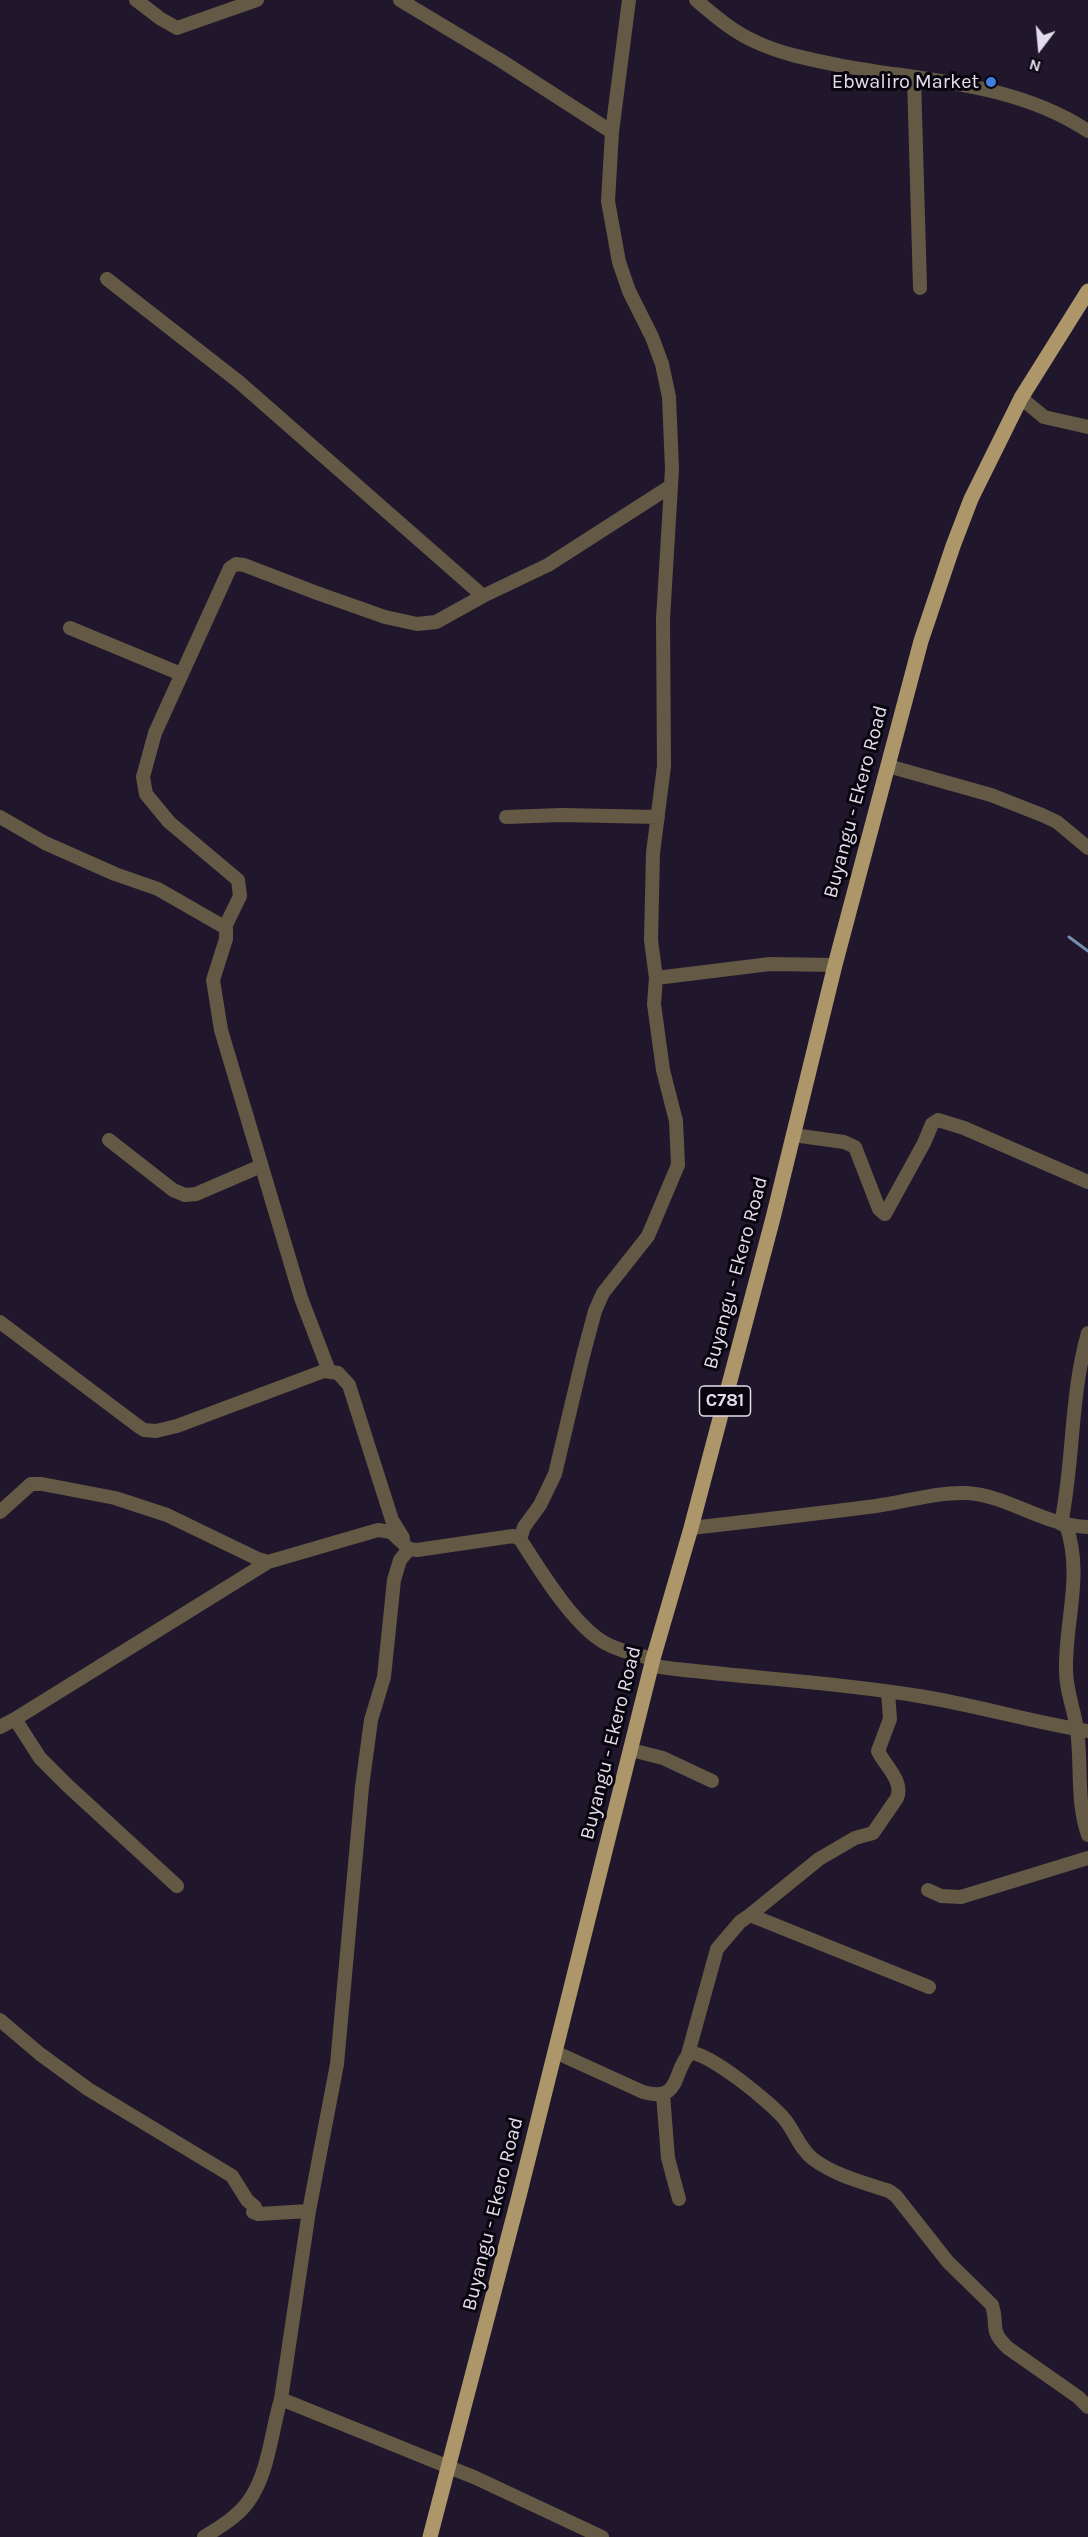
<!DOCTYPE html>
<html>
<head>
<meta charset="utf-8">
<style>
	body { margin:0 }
	#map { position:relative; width:1088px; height:2537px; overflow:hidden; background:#20172d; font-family:Karla,sans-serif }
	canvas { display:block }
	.north { position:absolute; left:1010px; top:18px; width:60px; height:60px; -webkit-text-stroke:4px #08050e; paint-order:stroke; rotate:196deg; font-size:16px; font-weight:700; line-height:24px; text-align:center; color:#e2ddec }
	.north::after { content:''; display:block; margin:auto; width:21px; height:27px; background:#e2ddec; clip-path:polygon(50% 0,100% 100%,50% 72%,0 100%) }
</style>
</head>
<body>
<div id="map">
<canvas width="1088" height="2537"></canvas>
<div class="north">N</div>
</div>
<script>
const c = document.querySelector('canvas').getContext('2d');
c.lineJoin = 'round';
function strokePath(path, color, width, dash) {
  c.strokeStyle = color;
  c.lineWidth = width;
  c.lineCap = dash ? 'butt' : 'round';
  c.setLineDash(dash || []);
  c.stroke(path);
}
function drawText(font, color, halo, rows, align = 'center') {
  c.font = font + ' Karla,sans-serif';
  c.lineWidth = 6;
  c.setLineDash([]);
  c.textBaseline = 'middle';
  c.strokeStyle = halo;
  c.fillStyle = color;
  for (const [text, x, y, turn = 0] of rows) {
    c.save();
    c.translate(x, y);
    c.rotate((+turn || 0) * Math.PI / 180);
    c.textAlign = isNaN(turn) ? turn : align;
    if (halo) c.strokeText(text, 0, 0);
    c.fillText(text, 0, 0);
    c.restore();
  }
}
strokePath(new Path2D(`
	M 1069,937 L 1088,951`), '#738eae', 3);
strokePath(new Path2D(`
	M 136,0 L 161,19 L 177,28 L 257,0
	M 400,0 L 500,60 L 612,132
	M 696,0 C 715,16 733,32 756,42 C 784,55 813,60 843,66 C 926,81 1016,83 1088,131
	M 914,78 L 920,288
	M 107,279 L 239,382 L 483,596 L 548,565 L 671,486
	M 1021,398 L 1044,417 L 1088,427
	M 70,628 L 181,674
	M 888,766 L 991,795 L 1042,815 L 1057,822 L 1088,848
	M 0,817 L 45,843 L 115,874 L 158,889 L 226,928 L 226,939 L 213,980 L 221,1030 L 301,1298 L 329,1371
	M 506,817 L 562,815 L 658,817
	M 225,927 L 240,896 L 238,880 L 169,822 L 146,794 L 143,777 L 155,733 L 230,568 L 236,564 L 244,565 L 317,593 L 385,617 L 417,624 L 436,622 L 483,596
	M 656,978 L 770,964 L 835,965
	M 793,1135 L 844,1142 L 855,1147 L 879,1209 L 885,1214 L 924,1143 L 932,1124 L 938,1120 L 964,1128 L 1088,1182
	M 109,1140 L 173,1190 L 185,1195 L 196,1194 L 261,1166
	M 0,1322 L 138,1426 L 144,1430 L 156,1431 L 177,1426 L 324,1371 L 338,1373 L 349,1385 L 392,1520 L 403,1538
	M 0,1512 L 31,1484 L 42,1484 L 115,1498 L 167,1515 L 258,1559 L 268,1562 L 378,1530 L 391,1532 L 409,1549 L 417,1550 L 513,1536 L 520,1539 C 540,1570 576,1630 609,1645 C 623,1652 639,1655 653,1659
	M 1061,1524 C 1074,1461 1070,1396 1088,1333
	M 1066,1525 C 1083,1573 1066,1618 1066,1666 C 1065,1689 1074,1708 1077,1730 C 1082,1765 1076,1800 1088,1835
	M 691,1528 C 753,1521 814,1514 876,1506 C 905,1502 937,1492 966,1493 C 1008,1495 1041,1525 1088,1527
	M 520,1539 L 524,1527 L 540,1505 L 555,1474 L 583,1356 L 595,1311 L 603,1293 L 648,1236 L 678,1165 L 676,1121 L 663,1070 L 654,1004 L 656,978 L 651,940 L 653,853 L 664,766 L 663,619 L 672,469 L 669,397 L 662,364 L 652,337 L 629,291 L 619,262 L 608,201 L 612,132 L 629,0
	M 652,1666 C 741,1678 830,1681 919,1696 C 976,1705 1031,1722 1088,1731
	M 15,1719 L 268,1562
	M 0,1727 L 15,1719 L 40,1758 L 67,1785 L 177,1886
	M 631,1750 L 663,1758 L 712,1781
	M 928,1890 L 941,1896 L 961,1897 L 1088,1858
	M 750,1915 L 819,1859 L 855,1838 L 873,1833 L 897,1798 C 904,1781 885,1766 878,1751 L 890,1719 L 888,1692
	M 0,2020 L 40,2054 L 88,2089 L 232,2176 L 247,2200 L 255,2207 L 253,2212 L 258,2214 L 309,2211
	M 555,2052 L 643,2092 C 682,2103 672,2071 690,2053 C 708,2051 774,2105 786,2121 C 795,2133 801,2150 813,2159 C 836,2176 862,2182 889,2191 L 896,2196 L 948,2262 L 992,2305 C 999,2326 988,2329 1008,2348 L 1078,2397 L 1088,2407
	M 688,2054 L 717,1949 L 740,1922 L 750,1915 L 929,1987
	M 663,2094 L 668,2158 L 679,2199
	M 281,2399 L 309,2211 L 337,2064 L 362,1787 L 371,1720 L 384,1677 L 394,1580 L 400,1560 L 409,1549
	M 204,2537 C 220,2527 237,2517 248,2502 C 269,2473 271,2432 281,2399 L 476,2478 L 602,2537`), '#645944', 14);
strokePath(new Path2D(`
	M 430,2537 L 519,2196 L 653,1659 L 691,1528 L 773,1218 L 835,965 L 921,641 L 953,546 L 971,499 L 1021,398 L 1088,291`), '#ad966a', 15);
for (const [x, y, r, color] of [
	[991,82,6,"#3f7fe0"]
]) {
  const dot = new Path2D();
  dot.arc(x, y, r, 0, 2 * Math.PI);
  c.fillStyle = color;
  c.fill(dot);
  strokePath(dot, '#08050e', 2);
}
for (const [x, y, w] of [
	[725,1401,51]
]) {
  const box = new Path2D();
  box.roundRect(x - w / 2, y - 15, w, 30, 4.5);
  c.fillStyle = '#08050e';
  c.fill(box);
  strokePath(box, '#e2ddec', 1.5);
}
drawText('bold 18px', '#e2ddec', null, [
	["C781",725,1401]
]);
drawText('20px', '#e2ddec', '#08050e', [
	["Ebwaliro Market",979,82]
], 'right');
drawText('20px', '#e2ddec', '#08050e', [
	["Buyangu - Ekero Road",856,802,-75],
	["Buyangu - Ekero Road",736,1273,-75],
	["Buyangu - Ekero Road",611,1743,-76],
	["Buyangu - Ekero Road",493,2214,-76]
]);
</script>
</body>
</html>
